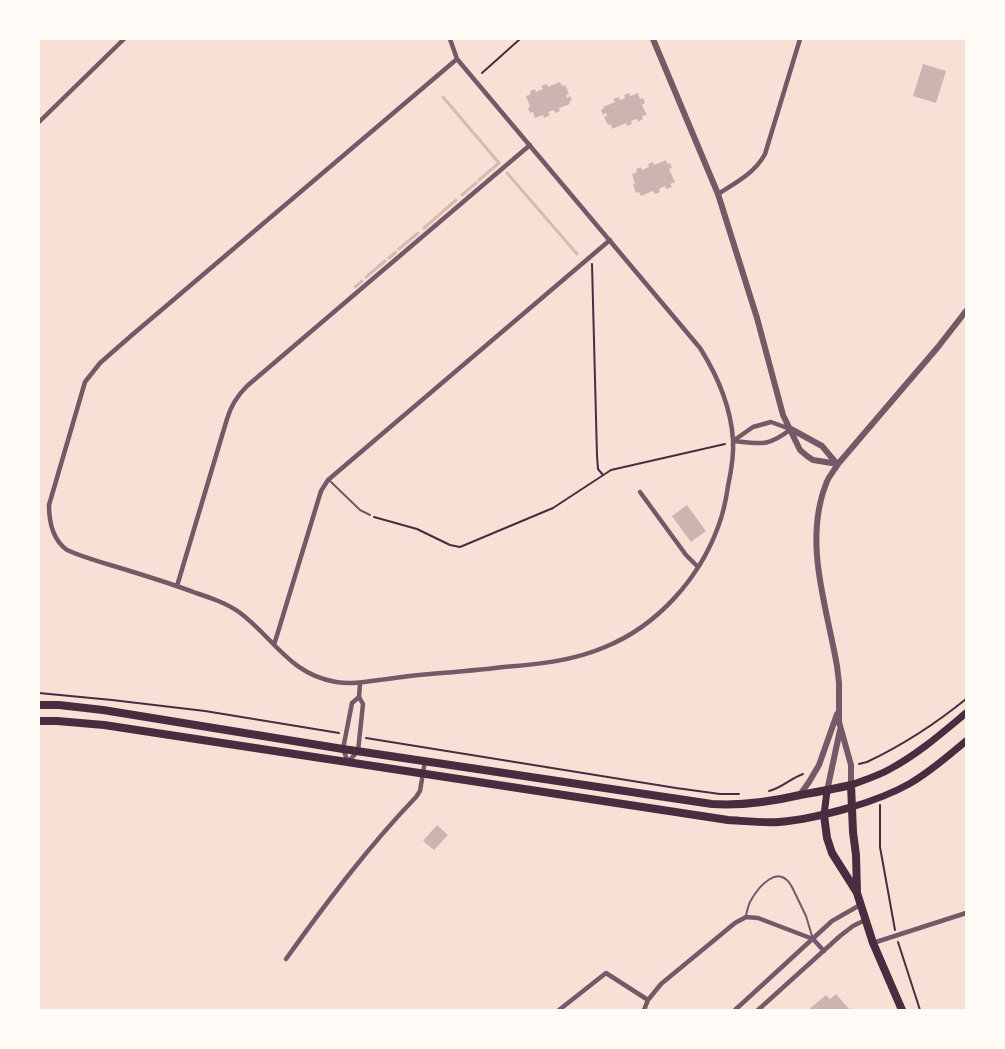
<!DOCTYPE html>
<html>
<head>
<meta charset="utf-8">
<style>
	body { margin:0 }
	#map { position:relative; width:1005px; height:1049px; overflow:hidden; background:#f7e1d7; font-family:"Work Sans",sans-serif }
	canvas { display:block }
	.frame { position:absolute; inset:0; border:40px solid #fffaf5; pointer-events:none }
</style>
</head>
<body>
<div id="map">
<canvas width="1005" height="1049"></canvas>
<div class="frame"></div>
</div>
<script>
const c = document.querySelector('canvas').getContext('2d');
c.lineJoin = 'round';
function strokePath(path, color, width, dash) {
  c.strokeStyle = color;
  c.lineWidth = width;
  c.lineCap = dash ? 'butt' : 'round';
  c.setLineDash(dash || []);
  c.stroke(path);
}
function fillPath(path, color) {
  c.fillStyle = color;
  c.fill(path, 'evenodd');
}
strokePath(new Path2D(`
	M 443,97 L 499,163 L 479,180
	M 507,173 L 577,254
	M 462,195 L 476,183
	M 424,228 L 456,200
	M 399,249 L 418,233
	M 389,258 L 396,252
	M 366,277 L 385,261
	M 355,287 L 362,281`), '#dcb8b0', 3);
fillPath(new Path2D(`
	M 923,64 L 946,71 L 936,103 L 913,96 Z
	M 560,82 L 562,86 L 565,85 L 569,94 L 566,95 L 567,98 L 570,96 L 572,100 L 569,102 L 570,104 L 559,108 L 560,111 L 555,113 L 554,110 L 548,112 L 550,115 L 544,118 L 543,115 L 535,118 L 533,112 L 530,113 L 528,108 L 530,107 L 526,96 L 531,94 L 530,91 L 535,89 L 536,92 L 543,89 L 541,86 L 547,84 L 548,87 Z
	M 629,93 L 630,96 L 638,93 L 640,99 L 643,98 L 645,103 L 642,105 L 647,115 L 642,116 L 643,119 L 638,122 L 637,119 L 631,121 L 632,124 L 627,126 L 626,123 L 612,129 L 611,124 L 608,125 L 604,117 L 607,116 L 606,113 L 603,115 L 601,110 L 604,108 L 603,107 L 615,102 L 613,99 L 619,97 L 620,100 L 625,98 L 624,95 Z
	M 666,160 L 667,164 L 670,163 L 672,168 L 669,169 L 675,182 L 670,184 L 672,187 L 666,189 L 665,186 L 659,189 L 660,192 L 655,194 L 653,191 L 641,196 L 639,192 L 636,193 L 633,185 L 635,184 L 632,174 L 637,172 L 636,169 L 641,167 L 642,170 L 649,167 L 648,164 L 653,162 L 654,165 Z
	M 687,505 L 706,531 L 691,542 L 672,516 Z
	M 437,825 L 448,835 L 434,850 L 423,841 Z
	M 836,994 L 850,1010 L 808,1010 L 826,995 L 830,999 Z`), '#ccb4b1');
strokePath(new Path2D(`
	M 482,73 L 520,39
	M 592,264 L 597,456 L 598,469 L 603,475
	M 374,517 L 417,529 L 450,545 L 460,547 L 553,508 L 611,470 L 725,444
	M 39,693 L 112,700 L 205,711 L 339,733
	M 366,738 L 676,788 L 720,794 L 739,794
	M 859,764 L 867,762 C 905,744 934,725 966,699
	M 769,791 C 782,788 791,778 803,774
	M 880,805 L 880,847 L 895,930
	M 898,942 L 920,1010`), '#4a2c40', 2);
strokePath(new Path2D(`
	M 329,480 L 360,510 L 370,515
	M 746,916 C 747,911 748,906 750,902 C 758,887 779,862 792,887 L 806,916 L 812,936`), '#755966', 2);
strokePath(new Path2D(`
	M 450,39 L 457,59 L 700,348 C 717,375 731,407 733,440 C 734,455 731,472 728,486 C 726,500 723,514 718,527 C 699,579 657,626 605,647 C 573,661 539,664 504,667 C 479,670 455,672 430,674 C 415,675 401,677 387,679 C 370,681 354,685 336,682 C 289,674 274,638 239,612 C 226,603 211,598 196,593 C 167,582 137,573 107,564 C 94,560 80,556 67,550 C 53,540 49,522 49,505 L 85,382 L 100,363 L 132,335 L 457,59
	M 39,122 L 124,39
	M 718,194 C 735,183 755,173 765,154 L 800,39
	M 733,441 L 753,427 L 771,422 L 790,429
	M 733,441 C 761,444 768,447 791,429
	M 640,492 L 686,555 L 698,567
	M 177,586 L 227,419 C 231,405 237,396 247,386 L 530,145
	M 274,645 L 321,491 L 328,480 L 610,240
	M 359,697 L 352,703 L 343,749 L 348,762 L 358,751 L 363,704 L 359,697 L 360,684
	M 873,943 L 966,913
	M 286,959 C 326,903 368,847 416,797 L 420,791 L 425,761
	M 559,1010 L 606,973 L 648,1000
	M 644,1010 L 648,1000 L 661,984 L 735,923 L 746,917 L 758,918 L 813,939 L 824,951
	M 735,1010 L 832,921 L 860,905
	M 758,1010 L 840,936 L 853,926 L 865,920`), '#755966', 4.5);
strokePath(new Path2D(`
	M 653,39 L 718,194 L 757,318 L 783,415 L 800,450 L 807,456 L 813,460 L 838,464
	M 791,429 L 822,446 L 837,464
	M 851,785 L 851,765 L 839,722 L 839,683 L 837,666 C 827,607 803,543 826,484 C 828,477 834,471 838,464 L 938,347 L 966,311
	M 827,791 L 840,730
	M 799,796 L 809,782 L 819,765 L 837,714`), '#755966', 6);
strokePath(new Path2D(`
	M 851,785 C 864,780 878,776 890,769 C 918,754 942,733 966,713
	M 852,807 C 872,801 891,794 909,784 C 930,772 948,756 966,741
	M 824,815 L 827,791`), '#4a2c40', 7);
strokePath(new Path2D(`
	M 39,705 L 59,705 L 103,710 L 343,749 L 712,804 C 743,806 770,802 800,795 C 817,792 834,789 851,785 L 853,832 L 856,855 L 857,893 L 873,943 L 902,1010
	M 39,721 L 57,721 L 104,725 L 728,820 C 745,821 762,823 779,822 C 804,820 828,814 852,807
	M 824,815 L 827,838 L 832,853 L 856,891`), '#4a2c40', 8);
</script>
</body>
</html>
